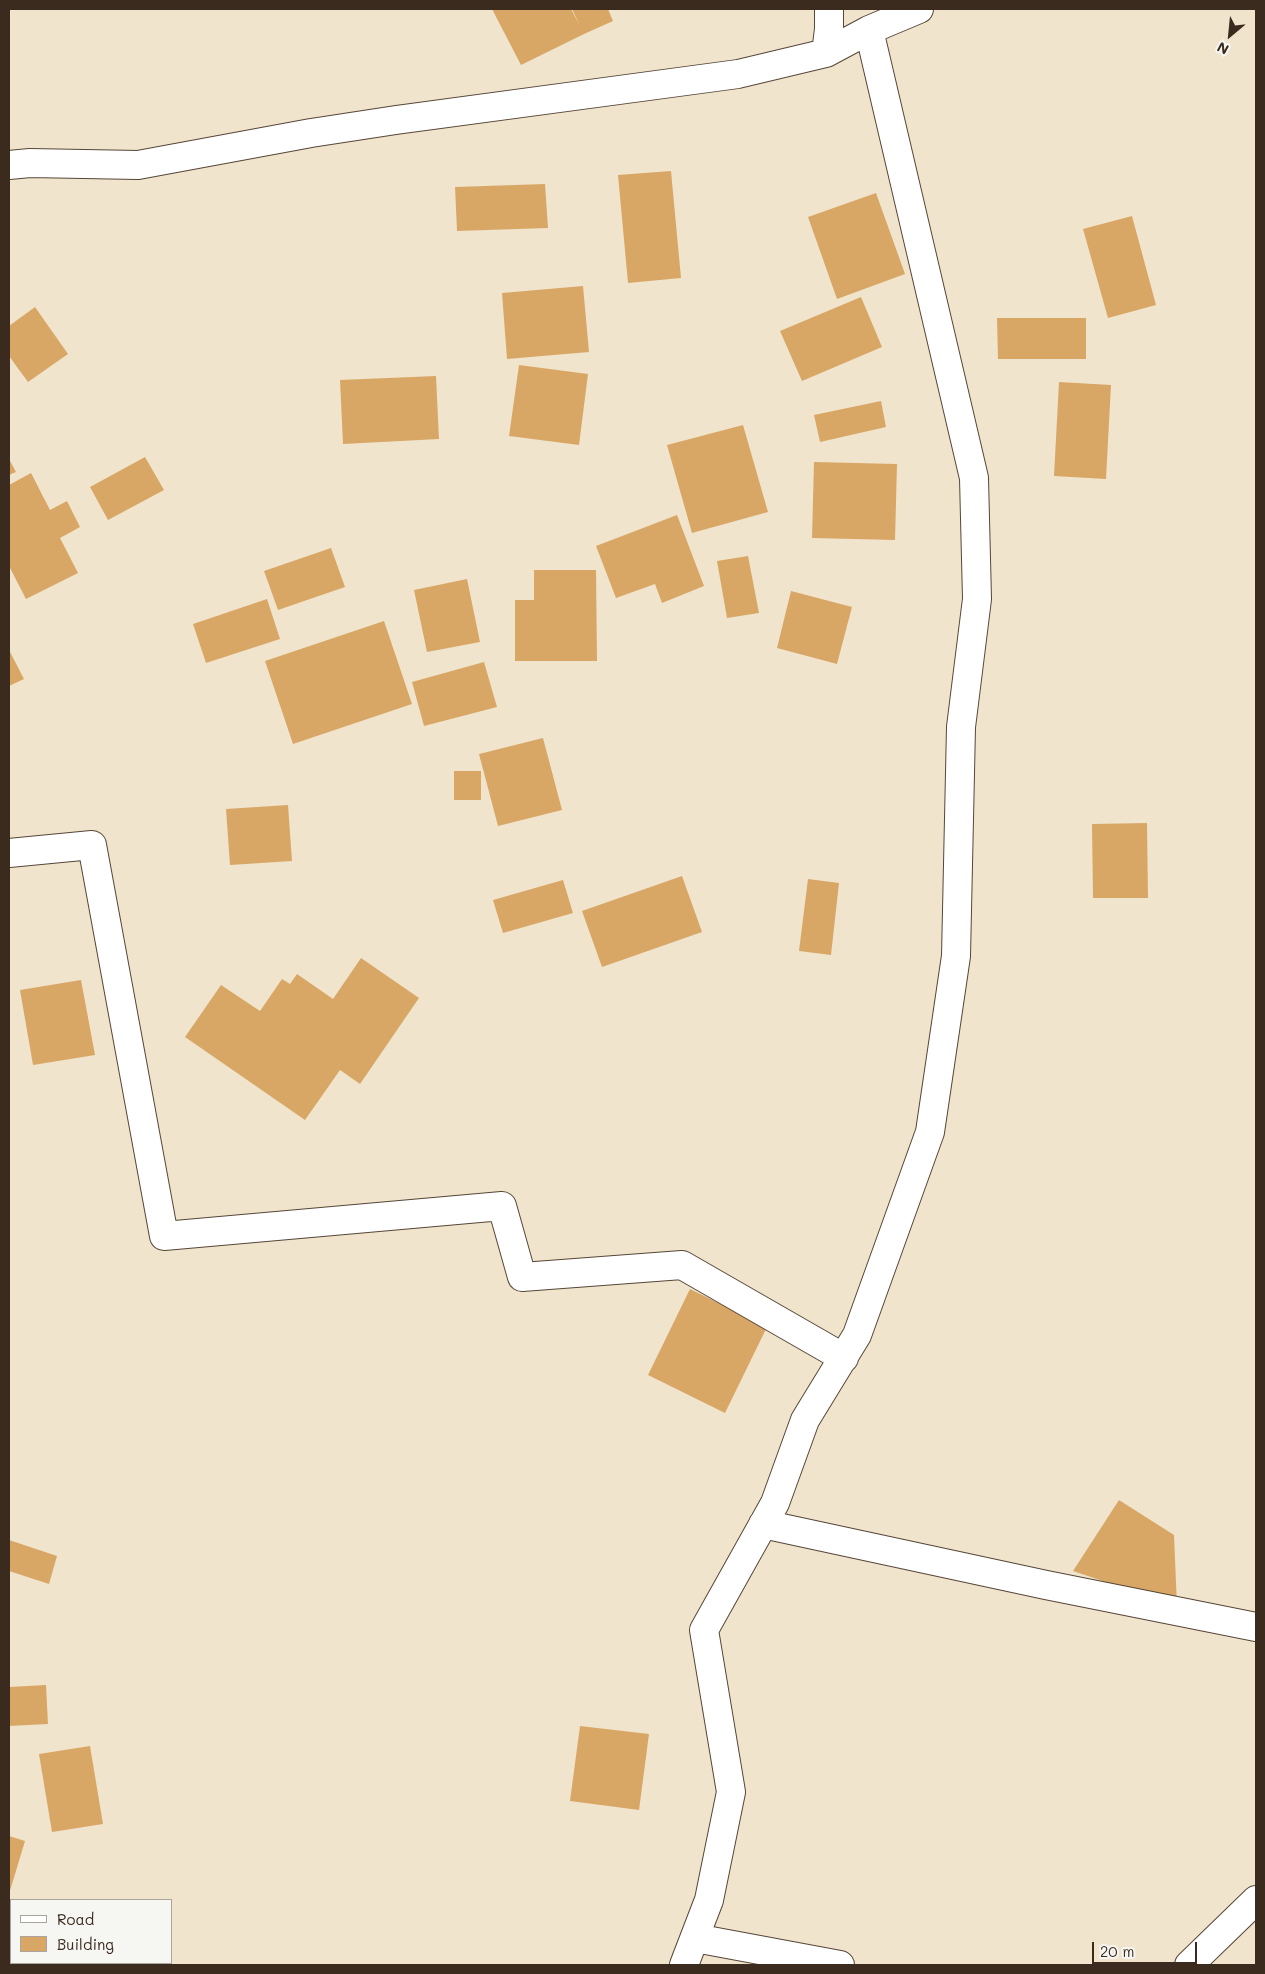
<!DOCTYPE html>
<html>
<head>
<meta charset="utf-8">
<style>
	body { margin:0 }
	#map { position:relative; width:1265px; height:1974px; overflow:hidden; background:#f1e4cc; font-family:Mali,sans-serif }
	canvas { display:block }
	.frame { position:absolute; inset:0; border:10px solid #3b2a1e; pointer-events:none }
	.legend { position:absolute; left:10px; top:1899px; width:162px; height:65px; box-sizing:border-box; background:#f6f6f2; border:1px solid #aba49d; margin:0; padding:6px 9px; list-style:none; font-size:15px; color:#3b2a1e }
	.legend li { display:flex; align-items:center; gap:10px; height:25px }
	.legend b { width:25px; border:1px solid #aba49d }
	.north { position:absolute; left:1205px; top:10px; width:50px; height:50px; -webkit-text-stroke:4px #f6f6f2; paint-order:stroke; rotate:208deg; font-size:14px; font-weight:700; line-height:20px; text-align:center; color:#3b2a1e }
	.north::after { content:''; display:block; margin:auto; width:18px; height:22px; background:#3b2a1e; clip-path:polygon(50% 0,100% 100%,50% 72%,0 100%) }
	.scale { position:absolute; left:1092px; top:1942px; width:105px; height:22px; box-sizing:border-box; border:2px solid #3b2a1e; border-top:0; padding-left:6px; font-size:15px; line-height:18px; white-space:nowrap; color:#3b2a1e; -webkit-text-stroke:4px #f6f6f2; paint-order:stroke }
</style>
</head>
<body>
<div id="map">
<canvas width="1265" height="1974"></canvas>
<div class="frame"></div>
<ul class="legend">
<li><b style="height:6px;background:#fff"></b>Road</li>
<li><b style="height:14px;background:#d8a766"></b>Building</li>
</ul>
<div class="north">N</div>
<div class="scale">20 m</div>
</div>
<script>
const c = document.querySelector('canvas').getContext('2d');
c.lineJoin = 'round';
function fillPath(path, color) {
  c.fillStyle = color;
  c.fill(path, 'evenodd');
}
function strokePath(path, color, width, dash) {
  c.strokeStyle = color;
  c.lineWidth = width;
  c.lineCap = dash ? 'butt' : 'round';
  c.setLineDash(dash || []);
  c.stroke(path);
}
fillPath(new Path2D(`
	M 492,9 L 571,9 L 580,26 L 572,9 L 608,9 L 613,21 L 584,34 L 521,65 Z
	M 671,171 L 681,278 L 628,283 L 618,175 Z
	M 545,184 L 548,228 L 457,231 L 455,187 Z
	M 876,193 L 905,274 L 837,299 L 808,217 Z
	M 1132,216 L 1156,305 L 1108,318 L 1083,229 Z
	M 583,286 L 589,352 L 507,359 L 502,293 Z
	M 861,297 L 882,347 L 802,381 L 780,331 Z
	M 35,307 L 68,354 L 28,382 L 9,356 L 9,326 Z
	M 997,318 L 1086,318 L 1086,359 L 998,359 Z
	M 519,365 L 588,374 L 579,445 L 509,436 Z
	M 436,376 L 439,439 L 343,444 L 340,380 Z
	M 1059,382 L 1111,385 L 1106,479 L 1054,476 Z
	M 881,401 L 886,427 L 820,442 L 814,415 Z
	M 743,425 L 768,512 L 692,533 L 667,445 Z
	M 145,457 L 164,490 L 108,520 L 90,487 Z
	M 9,459 L 16,472 L 9,475 Z
	M 814,462 L 897,464 L 895,540 L 812,538 Z
	M 31,473 L 50,510 L 67,501 L 80,527 L 60,538 L 78,573 L 26,599 L 9,566 L 9,485 Z
	M 677,515 L 704,586 L 662,603 L 655,584 L 616,598 L 596,546 Z
	M 331,548 L 345,587 L 278,610 L 264,571 Z
	M 748,556 L 759,613 L 727,618 L 717,561 Z
	M 534,570 L 596,570 L 597,661 L 515,661 L 515,600 L 534,600 Z
	M 467,579 L 480,642 L 427,652 L 414,590 Z
	M 791,591 L 852,607 L 837,664 L 777,648 Z
	M 267,599 L 280,639 L 206,663 L 193,624 Z
	M 384,621 L 412,704 L 293,744 L 265,661 Z
	M 9,650 L 24,679 L 9,686 Z
	M 484,662 L 497,707 L 424,726 L 412,682 Z
	M 543,738 L 562,810 L 498,826 L 479,754 Z
	M 454,771 L 481,771 L 481,800 L 454,800 Z
	M 288,805 L 292,861 L 230,865 L 226,809 Z
	M 1147,823 L 1148,898 L 1093,898 L 1092,824 Z
	M 682,876 L 702,932 L 602,967 L 582,911 Z
	M 808,879 L 839,883 L 831,955 L 799,951 Z
	M 563,880 L 573,913 L 503,933 L 493,900 Z
	M 361,958 L 419,998 L 360,1084 L 340,1070 L 305,1120 L 185,1037 L 221,985 L 260,1011 L 282,979 L 290,984 L 297,974 L 333,999 Z
	M 81,980 L 95,1055 L 33,1065 L 20,990 Z
	M 690,1289 L 767,1327 L 725,1413 L 648,1375 Z
	M 1119,1500 L 1174,1535 L 1177,1606 L 1073,1571 Z
	M 9,1540 L 57,1556 L 49,1584 L 9,1571 Z
	M 46,1685 L 48,1724 L 9,1726 L 9,1687 Z
	M 580,1726 L 649,1734 L 639,1810 L 570,1801 Z
	M 90,1746 L 103,1824 L 52,1832 L 39,1754 Z
	M 9,1836 L 25,1841 L 9,1894 Z`), '#d8a766');
const street = new Path2D(`
	M 826,53 L 829,29 L 829,9
	M 9,165 L 30,163 L 138,165 L 311,133 L 396,120 L 738,74 L 826,53 L 869,30 L 919,9
	M 9,853 L 92,845 L 164,1236 L 502,1206 L 522,1277 L 682,1265 L 844,1358
	M 763,1524 L 1046,1585 L 1256,1627
	M 695,1938 L 840,1965
	M 684,1965 L 709,1900 L 731,1792 L 704,1630 L 775,1503 L 805,1420 L 857,1335 L 930,1132 L 956,956 L 961,727 L 977,599 L 974,478 L 869,30
	M 1189,1965 L 1256,1900`);
strokePath(street, '#564638', 30);
strokePath(street, '#fff', 28);
</script>
</body>
</html>
